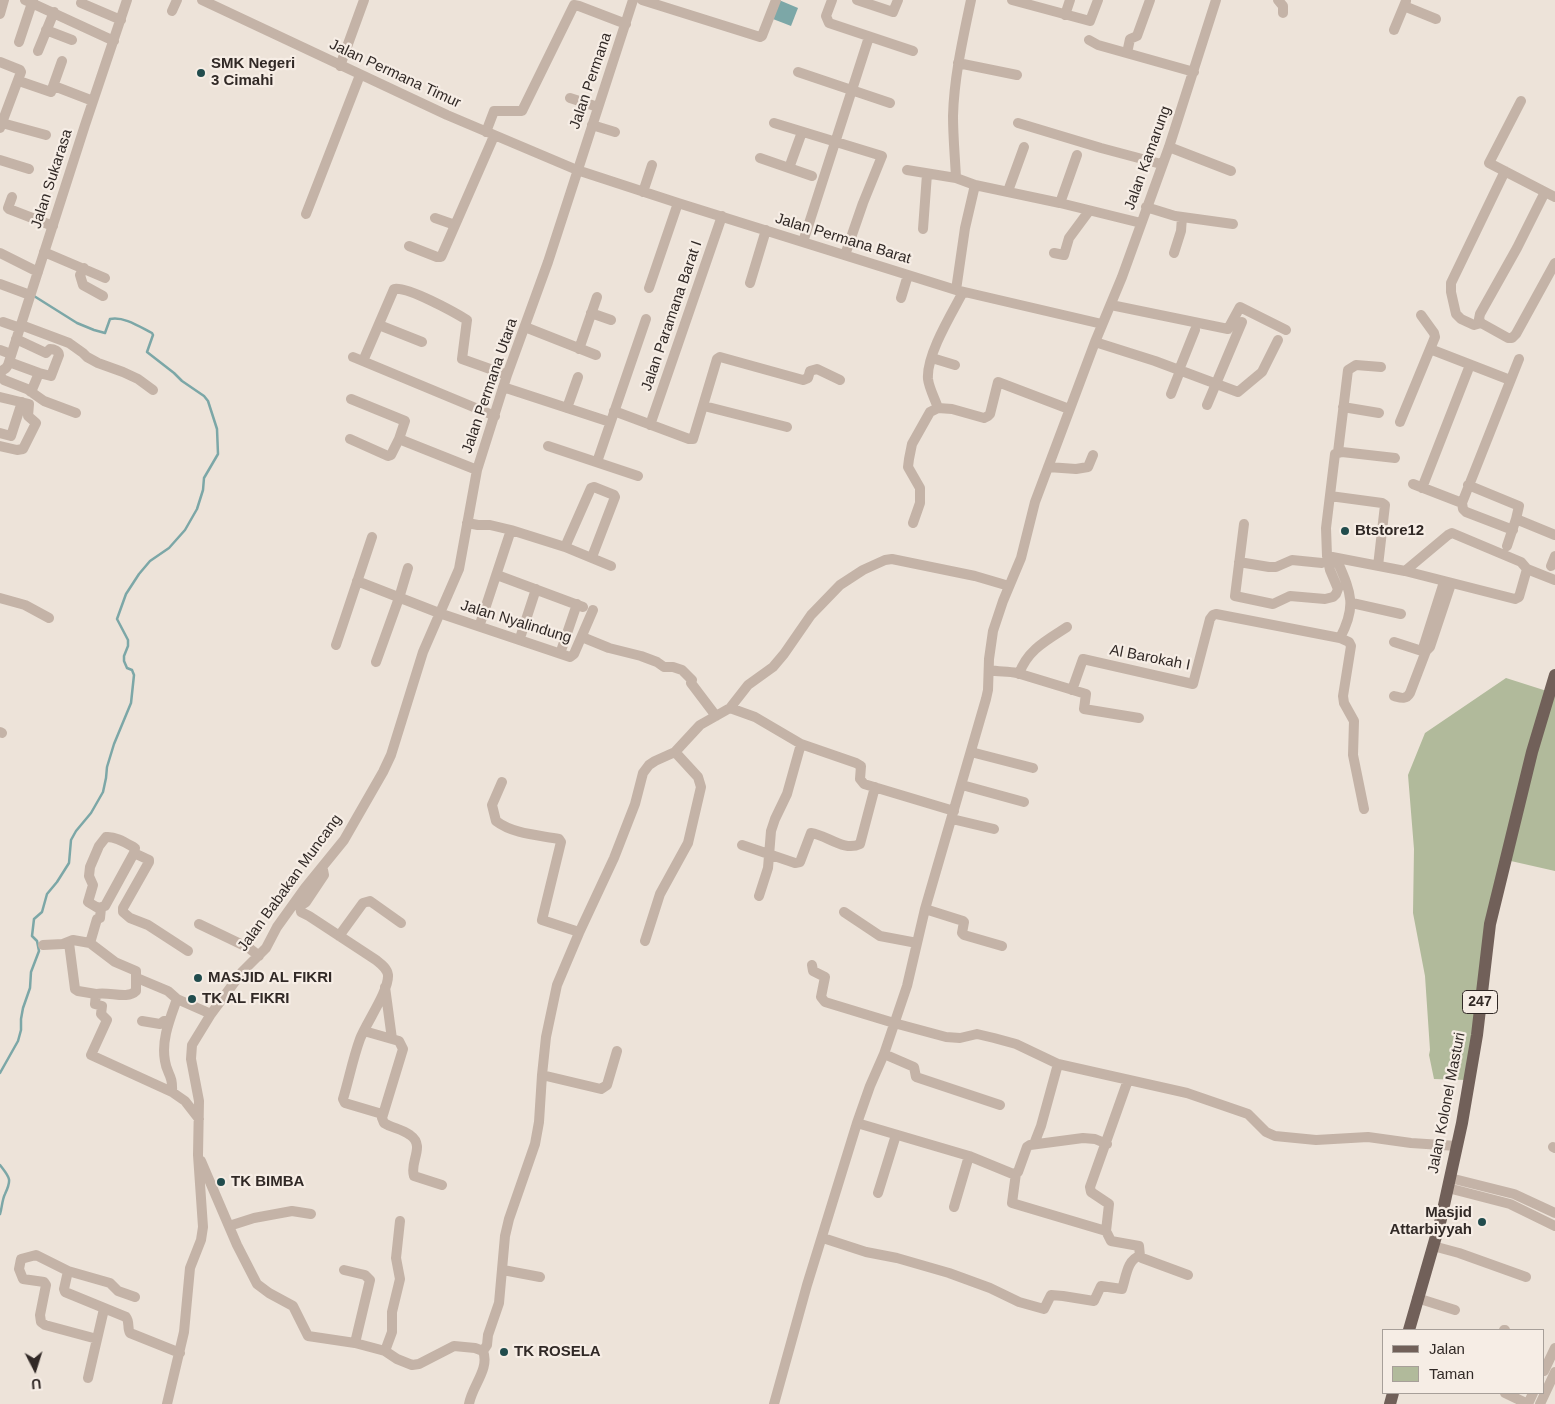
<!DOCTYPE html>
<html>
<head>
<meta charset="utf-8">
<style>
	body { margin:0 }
	#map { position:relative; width:1555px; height:1404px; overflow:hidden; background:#ede3d9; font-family:Arial,sans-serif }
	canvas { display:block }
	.legend { position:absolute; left:1382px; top:1329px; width:162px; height:65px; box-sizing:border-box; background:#f6ede5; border:1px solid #a79f99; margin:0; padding:6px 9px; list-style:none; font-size:15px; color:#312926 }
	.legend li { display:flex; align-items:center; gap:10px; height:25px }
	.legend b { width:25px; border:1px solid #a79f99 }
	.north { position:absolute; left:10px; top:1344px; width:50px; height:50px; -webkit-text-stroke:4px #f6ede5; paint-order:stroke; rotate:175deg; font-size:14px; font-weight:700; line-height:20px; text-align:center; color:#312926 }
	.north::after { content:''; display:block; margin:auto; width:18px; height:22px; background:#312926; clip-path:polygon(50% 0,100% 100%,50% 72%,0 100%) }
</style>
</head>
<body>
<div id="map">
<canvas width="1555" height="1404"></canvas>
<ul class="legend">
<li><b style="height:6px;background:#716059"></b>Jalan</li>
<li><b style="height:14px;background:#b1ba9b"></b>Taman</li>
</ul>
<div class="north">U</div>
</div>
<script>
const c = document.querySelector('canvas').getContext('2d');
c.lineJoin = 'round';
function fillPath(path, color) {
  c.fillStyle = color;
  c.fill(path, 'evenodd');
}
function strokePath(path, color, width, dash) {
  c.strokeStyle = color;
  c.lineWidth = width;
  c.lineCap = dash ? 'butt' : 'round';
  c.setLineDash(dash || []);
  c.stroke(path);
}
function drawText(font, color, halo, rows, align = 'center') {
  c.font = font + ' Arial,sans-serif';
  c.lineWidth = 4.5;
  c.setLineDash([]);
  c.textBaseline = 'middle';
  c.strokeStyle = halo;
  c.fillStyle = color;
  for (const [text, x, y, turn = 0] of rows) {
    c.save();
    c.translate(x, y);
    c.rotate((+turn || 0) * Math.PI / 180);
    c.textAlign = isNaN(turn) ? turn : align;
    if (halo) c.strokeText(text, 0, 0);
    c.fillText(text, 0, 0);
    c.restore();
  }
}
fillPath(new Path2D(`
	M 1506,678 L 1553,693 L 1555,689 L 1555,871 L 1502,859 L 1466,1080 L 1434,1079 L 1429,1055 L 1430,1050 L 1425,976 L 1413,913 L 1414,849 L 1408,775 L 1425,733 Z`), '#b1ba9b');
fillPath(new Path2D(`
	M 779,0 L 798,8 L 791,26 L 773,19 Z`), '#7ca7a7');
strokePath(new Path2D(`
	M 0,1073 L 18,1041 L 21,1030 L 21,1019 L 23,1008 L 30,988 L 31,972 L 39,951 L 37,941 L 32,936 L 34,919 L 42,912 L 47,894 L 57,882 L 69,863 L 71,840 L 76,831 L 91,813 L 103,792 L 106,778 L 107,767 L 114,744 L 131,703 L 134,675 L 132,670 L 127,668 L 124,661 L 124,656 L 128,646 L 128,640 L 117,619 L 126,594 L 139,574 L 150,561 L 169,548 L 185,530 L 197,509 L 203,490 L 204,478 L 218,454 L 217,429 L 208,401 L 204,396 L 182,381 L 174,373 L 147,352 L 153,335 L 152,333 C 140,327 124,316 110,319 L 105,333 L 94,330 L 77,323 L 34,296
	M 0,1165 C 10,1178 12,1179 5,1194 C 2,1200 2,1208 0,1214`), '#7ca7a7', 2.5);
strokePath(new Path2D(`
	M 25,0 L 114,41
	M 202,0 L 447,115 L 577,170 L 678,203 L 956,290 L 1102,324
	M 642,0 L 760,37 L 762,36 L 776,0
	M 832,0 L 826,16 L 829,23 L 913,51
	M 857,0 L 893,12 L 898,0
	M 1012,0 L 1090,21 L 1098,0
	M 1278,0 L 1283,6 L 1283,13
	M 81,3 L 121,20
	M 1404,6 L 1436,19
	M 172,11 L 177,0
	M 0,14 L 4,0
	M 1065,15 L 1070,0
	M 46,30 L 72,40
	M 1394,30 L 1406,1
	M 1089,40 L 1098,45 L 1194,72
	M 19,42 L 33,0
	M 38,51 L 54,12
	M 1127,53 L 1130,39 L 1137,36 L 1150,0
	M 0,62 L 20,70 L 21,72 L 0,128
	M 958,63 L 1017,75
	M 340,66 L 364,0
	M 798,72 L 890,103
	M 19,81 L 51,92 L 62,61
	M 54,86 L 93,101
	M 570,98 L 598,107
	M 1521,101 L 1489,163 L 1555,197
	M 2,123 L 46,135
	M 774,123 L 882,156 L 863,203 L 845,255
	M 1018,123 L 1101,148 L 1161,164
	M 592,125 L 615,132
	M 486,132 L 494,111 L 522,111 L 574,5 L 579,6 L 626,24
	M 1169,147 L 1231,171
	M 760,158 L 812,176
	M 0,160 L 29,169
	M 789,168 L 802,132
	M 907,170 L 956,178 L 975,185 L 1060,203 L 1141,223
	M 956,178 C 955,157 953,136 953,116 C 954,77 963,38 971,0
	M 1008,191 L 1024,147
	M 643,192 L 652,165
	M 1545,192 L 1517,248 L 1480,314 L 1479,319 L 1481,323 L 1508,338 L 1512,338 L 1516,334 L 1555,263
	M 12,197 L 8,208 L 9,209 L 53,226
	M 1060,203 L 1077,155
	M 1146,207 L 1175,216 L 1233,224
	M 306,214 L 360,75
	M 435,218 L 455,225
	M 923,229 L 927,174
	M 803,242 L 869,37
	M 409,246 L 437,257 L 441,257 L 442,255 L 494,136
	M 44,252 L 105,278
	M 0,253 L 38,272
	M 1054,253 L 1064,255 L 1069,238 L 1089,211
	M 1174,253 L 1181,231 L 1182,217
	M 84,268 L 80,275 L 83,285 L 103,296
	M 750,283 L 766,230
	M 0,284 L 30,295
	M 649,288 L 678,203
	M 956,290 L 965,228 L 975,185
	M 901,298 L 908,275
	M 1111,305 L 1228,329 L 1240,307 L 1286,330
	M 591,313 L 611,320
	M 3,322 L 20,328
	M 1481,323 L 1474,325 L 1461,319 L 1456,314 L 1451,292 L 1451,283 L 1505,171
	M 21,325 L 69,343 L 83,353 L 87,357 L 98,363 L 123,372 L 138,379 L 153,390
	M 379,325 L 422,342
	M 525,327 L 596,355
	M 1095,342 L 1155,361 L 1238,392 L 1262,372 L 1278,340
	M 579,349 L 597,297
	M 1430,349 L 1510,380
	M 0,350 L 11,354
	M 353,357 L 495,416
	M 932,358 L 955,365
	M 363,361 L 394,289 C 407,286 454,312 467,320 L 462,359 L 507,375
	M 9,362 L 39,373 L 51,376 L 59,355 C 59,351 54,349 50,349 L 46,353 L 16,339
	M 1179,370 L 1195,330
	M 0,372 L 6,368 L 8,365 L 85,125 L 127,0
	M 0,376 L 4,380 L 27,389 L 44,401 L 76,413
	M 503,387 L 610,422
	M 31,392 L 39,373
	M 1171,394 L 1180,371
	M 0,397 L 29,404 L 28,416 L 36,423 L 23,449 L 17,450 L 0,446
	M 1207,405 L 1242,322
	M 704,406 L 787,427
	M 1343,407 L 1379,413
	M 567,408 L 578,377
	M 938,408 C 935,399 929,388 928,379 C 926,355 952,313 963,292
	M 614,411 L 689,439 L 693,439 L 717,359 L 720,357 L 803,380 L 808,378 L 810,371 L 817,369 L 840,380
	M 1400,422 L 1435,337 L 1434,333 L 1421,315
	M 650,425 L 722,216
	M 0,433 L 11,436 L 22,402
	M 350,439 L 388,456 L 391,455 L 399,439 L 405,421 L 351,399
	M 399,439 L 477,470
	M 548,446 L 638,476
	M 1338,452 L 1348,370 L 1356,365 L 1381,367
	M 597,462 L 646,319
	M 1048,467 L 1076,469 L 1088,467 L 1093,455
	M 1413,484 L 1462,503
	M 1468,485 L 1519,506 L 1516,519 L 1507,546
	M 1422,488 L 1470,365
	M 1330,496 L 1382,503 L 1385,505 L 1378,566
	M 1516,519 L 1555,535
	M 467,523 L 478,525 L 490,525 L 511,530 L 565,547 L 611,566
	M 913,523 L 920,503 L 920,488 L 908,467 L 909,459 L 912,444 L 930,412 L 938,408 L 952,409 L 984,418 L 988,416 L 990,414 L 998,382 L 1069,409
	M 1244,524 L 1235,596 L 1273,604 L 1290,596 L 1325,599 L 1333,597 L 1336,594 L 1338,589 L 1330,570 L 1327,556 L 1326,528 L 1335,454 L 1342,452 L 1395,458
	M 1513,530 L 1466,512 L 1463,509 L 1462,503 L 1519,359
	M 565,547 L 591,488 L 594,487 L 614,495 L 615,497 L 592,557
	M 1327,556 L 1405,571 L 1515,599 L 1519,597 L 1527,569
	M 1336,558 C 1350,591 1358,604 1340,638
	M 1239,562 L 1269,567 L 1276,567 L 1292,560 L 1322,563
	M 1551,566 L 1555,556
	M 1405,571 L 1448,535 L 1452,533 L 1521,562 L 1527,569 L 1555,580
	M 497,575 L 583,607
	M 357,581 L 439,613 L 567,656 L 570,657 L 574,654 L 593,610
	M 1444,582 L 1424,645 L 1426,651 L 1430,647 L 1451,584
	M 0,598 L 25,605 L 49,618
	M 1352,603 L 1401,614
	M 481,621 L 511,530
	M 521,635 L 536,589
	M 582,637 L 609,648 L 641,656 L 657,662 L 664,667 L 673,667 L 682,670 L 692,680 L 691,683 L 716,716
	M 1394,642 L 1425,652
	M 336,645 L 372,537
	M 562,648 L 577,604
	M 376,662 L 399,598 L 408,568
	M 989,670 C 999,672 1007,671 1017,673 C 1040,680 1063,687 1086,694 L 1084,709 L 1139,718
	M 1019,674 C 1027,650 1047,640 1067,627
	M 1072,690 L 1083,659 L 1193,684 L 1210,619 L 1213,615 L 1216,614 L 1340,638 L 1349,642 L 1351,646 L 1343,696 L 1344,703 L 1354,721 L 1353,755 L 1364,809
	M 1394,696 C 1401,698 1406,700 1410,693 L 1426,651
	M 730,708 L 755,717 L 801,744 L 856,763 L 861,766 L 860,779 L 864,784 L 954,811
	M 0,732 L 2,733
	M 971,752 L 1033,768
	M 502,782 L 492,805 L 496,821 C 513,834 538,835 559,839 L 561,842 L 542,920 L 579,932
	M 962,785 L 1024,802
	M 952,819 L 994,829
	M 742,845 L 795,863 L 800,862 L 811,833 C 827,835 844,852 860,844 L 875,787
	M 134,853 L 105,906 L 98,908 L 88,902 L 93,885 L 89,876 L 90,867 L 99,846 L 106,837 C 116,836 126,843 135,848 L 134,853 L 149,860 L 149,862 L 123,908 L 123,912 L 130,918 L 148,925 L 188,951
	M 323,870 L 324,875 L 306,902 L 300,906 L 301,912 L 309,916 L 376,960 C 381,964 387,968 388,975 C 389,991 366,1023 360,1039 C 353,1058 349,1079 343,1099 L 345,1103 L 382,1114
	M 759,896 L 768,868 L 771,831 L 775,819 L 787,794 L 801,744
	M 925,909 L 963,921 L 964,922 L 962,933 L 964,935 L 1002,946
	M 844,912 L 880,936 L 917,943
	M 199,924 L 249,948 L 259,956
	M 339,936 L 363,903 L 370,901 L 401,923
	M 645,941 L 660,894 L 688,843 L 701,787 L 698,777 L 675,752
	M 69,943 L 75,989 L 78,991 L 96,994
	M 90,943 L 97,919 L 100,918 L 101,908
	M 43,945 L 63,944 L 73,940 L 90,943 L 115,962 L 136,971 L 136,991 C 127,1000 109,991 96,994 L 95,1004 L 102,1006 L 101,1014 L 107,1020 L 91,1055 L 172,1092 L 185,1101 L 199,1119
	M 812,965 L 813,971 L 825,977 L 821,997 L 825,1002 L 894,1023 L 946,1037 L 960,1038 L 977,1034 L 994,1038 L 1016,1044 L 1058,1064 L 1187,1093 L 1248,1114 L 1266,1132 L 1275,1136 L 1316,1140 L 1368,1137 L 1411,1143 L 1457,1146
	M 137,978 L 168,991 L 177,999 L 211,1014
	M 385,987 L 392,1039
	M 142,1021 L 160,1024 L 164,1021 L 169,1022
	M 364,1031 L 399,1041 L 403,1049 L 382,1118 L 384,1123 C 392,1128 402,1129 410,1135 C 426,1146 409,1162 414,1176 L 442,1185
	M 884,1054 L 914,1067 L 916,1077 L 1000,1105
	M 542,1075 L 601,1089 L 607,1085 L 617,1051
	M 1128,1080 L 1090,1187 L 1091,1192 L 1109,1204 L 1106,1231 L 1111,1241 L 1139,1246 L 1140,1256 L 1142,1258 L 1188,1275
	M 172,1092 C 173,1074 167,1075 165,1061 C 161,1040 170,1019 177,999
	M 857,1123 L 969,1156 L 1013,1174 L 1018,1172 L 1027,1147 L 1030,1145 L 1083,1138 L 1095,1139 L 1107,1144
	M 1034,1144 L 1041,1126 L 1058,1064
	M 1553,1147 L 1555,1148
	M 201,1161 L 237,1245 L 257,1284 L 269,1293 L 293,1306 L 308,1336 L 355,1343 L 385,1351 L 397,1359 L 412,1365 L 419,1364 L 454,1346 L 475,1348 L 483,1351 C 490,1369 472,1386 469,1404
	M 1016,1173 L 1012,1203 L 1106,1231
	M 1450,1178 L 1514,1194 L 1555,1213
	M 1448,1188 L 1510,1204 L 1555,1226
	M 878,1193 L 896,1135
	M 954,1207 L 969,1156
	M 229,1226 L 254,1218 L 292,1211 L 311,1214
	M 823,1238 L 866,1252 L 897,1258 L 949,1273 L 990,1288 L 1019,1302 L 1044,1309 L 1051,1295 L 1063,1296 L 1094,1301 L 1101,1286 L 1122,1289 C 1126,1278 1127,1259 1140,1256
	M 1433,1246 L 1459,1253 L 1526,1277
	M 344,1270 L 365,1275 L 370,1280 L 355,1343
	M 503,1270 L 540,1277
	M 68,1271 L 64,1289 L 65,1292 L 126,1317 C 130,1322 127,1328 130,1333 L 180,1353
	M 1417,1298 L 1455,1310
	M 1504,1330 L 1505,1330
	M 97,1339 L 45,1325 L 41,1322 L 40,1315 L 46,1285 L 44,1282 L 23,1279 L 19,1269 L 21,1259 L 36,1255 L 68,1271 L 110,1283 L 118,1291 L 135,1297
	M 385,1351 L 392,1332 L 392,1312 L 400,1279 L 396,1258 L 400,1221
	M 483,1351 L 487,1345 L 488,1335 L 499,1303 L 505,1236 L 509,1219 L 535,1144 L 539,1122 L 542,1075 L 546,1037 L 557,985 L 579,933 L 614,858 L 635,804 L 643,773 L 649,765 L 655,761 L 675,752 L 700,725 L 730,708 L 748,685 L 773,667 L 784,654 L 811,615 L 840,585 L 863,570 L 885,560 L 892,559 L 975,576 L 1009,586
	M 1544,1371 L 1555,1348
	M 88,1378 L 104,1309
	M 1505,1393 L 1528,1404
	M 167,1404 L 184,1332 L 190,1268 L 201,1240 L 203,1227 L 198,1155 L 199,1101 L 191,1059 L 192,1045 L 211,1014 L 242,972 L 266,948 L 277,927 L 305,888 L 344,840 L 383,772 L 391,755 L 423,652 L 459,569 L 477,470 L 507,375 L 548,262 L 633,0
	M 774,1404 L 807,1285 L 857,1123 L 870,1086 L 884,1054 L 907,986 L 925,909 L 986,699 L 988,690 L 989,659 L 993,631 L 1003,601 L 1021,558 L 1035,502 L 1095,342 L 1122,277 L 1169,147 L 1216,0
	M 1528,1404 L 1533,1393
	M 1540,1404 L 1555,1372`), '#c4b3a7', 10);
strokePath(new Path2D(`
	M 1409,1330 L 1441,1219 L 1462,1123 L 1477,1035 L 1490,924 L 1532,752 L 1555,675
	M 1390,1404 L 1393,1393`), '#716059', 12);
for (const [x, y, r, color] of [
	[201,73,5,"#214c4d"],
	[1345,531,5,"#214c4d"],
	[198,978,5,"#214c4d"],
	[192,999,5,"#214c4d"],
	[221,1182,5,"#214c4d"],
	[1482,1222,5,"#214c4d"],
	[504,1352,5,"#214c4d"]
]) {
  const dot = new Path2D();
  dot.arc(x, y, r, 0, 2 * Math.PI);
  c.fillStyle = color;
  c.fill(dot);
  strokePath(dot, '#f6ede5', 2);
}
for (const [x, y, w] of [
	[1480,1002,35]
]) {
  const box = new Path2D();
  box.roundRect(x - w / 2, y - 11.5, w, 23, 4);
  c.fillStyle = '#f6ede5';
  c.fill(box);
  strokePath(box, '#312926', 1);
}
drawText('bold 14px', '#312926', null, [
	["247",1480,1002]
]);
drawText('bold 15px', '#312926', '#f6ede5', [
	["SMK Negeri",211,64],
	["3 Cimahi",211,81],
	["Btstore12",1355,531],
	["MASJID AL FIKRI",208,978],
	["TK AL FIKRI",202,999],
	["TK BIMBA",231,1182],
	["Masjid",1472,1213,"right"],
	["Attarbiyyah",1472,1230,"right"],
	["TK ROSELA",514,1352]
], 'left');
drawText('15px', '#312926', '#f6ede5', [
	["Jalan Permana Timur",395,74,25],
	["Jalan Permana",591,81,-71],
	["Jalan Kamarung",1148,158,-70],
	["Jalan Sukarasa",52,179,-72],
	["Jalan Permana Barat",843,239,17],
	["Jalan Paramana Barat I",672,316,-71],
	["Jalan Permana Utara",490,386,-71],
	["Jalan Nyalindung",516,622,17],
	["Al Barokah I",1150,658,11],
	["Jalan Babakan Muncang",290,883,-54],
	["Jalan Kolonel Masturi",1447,1103,-79]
]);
</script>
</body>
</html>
